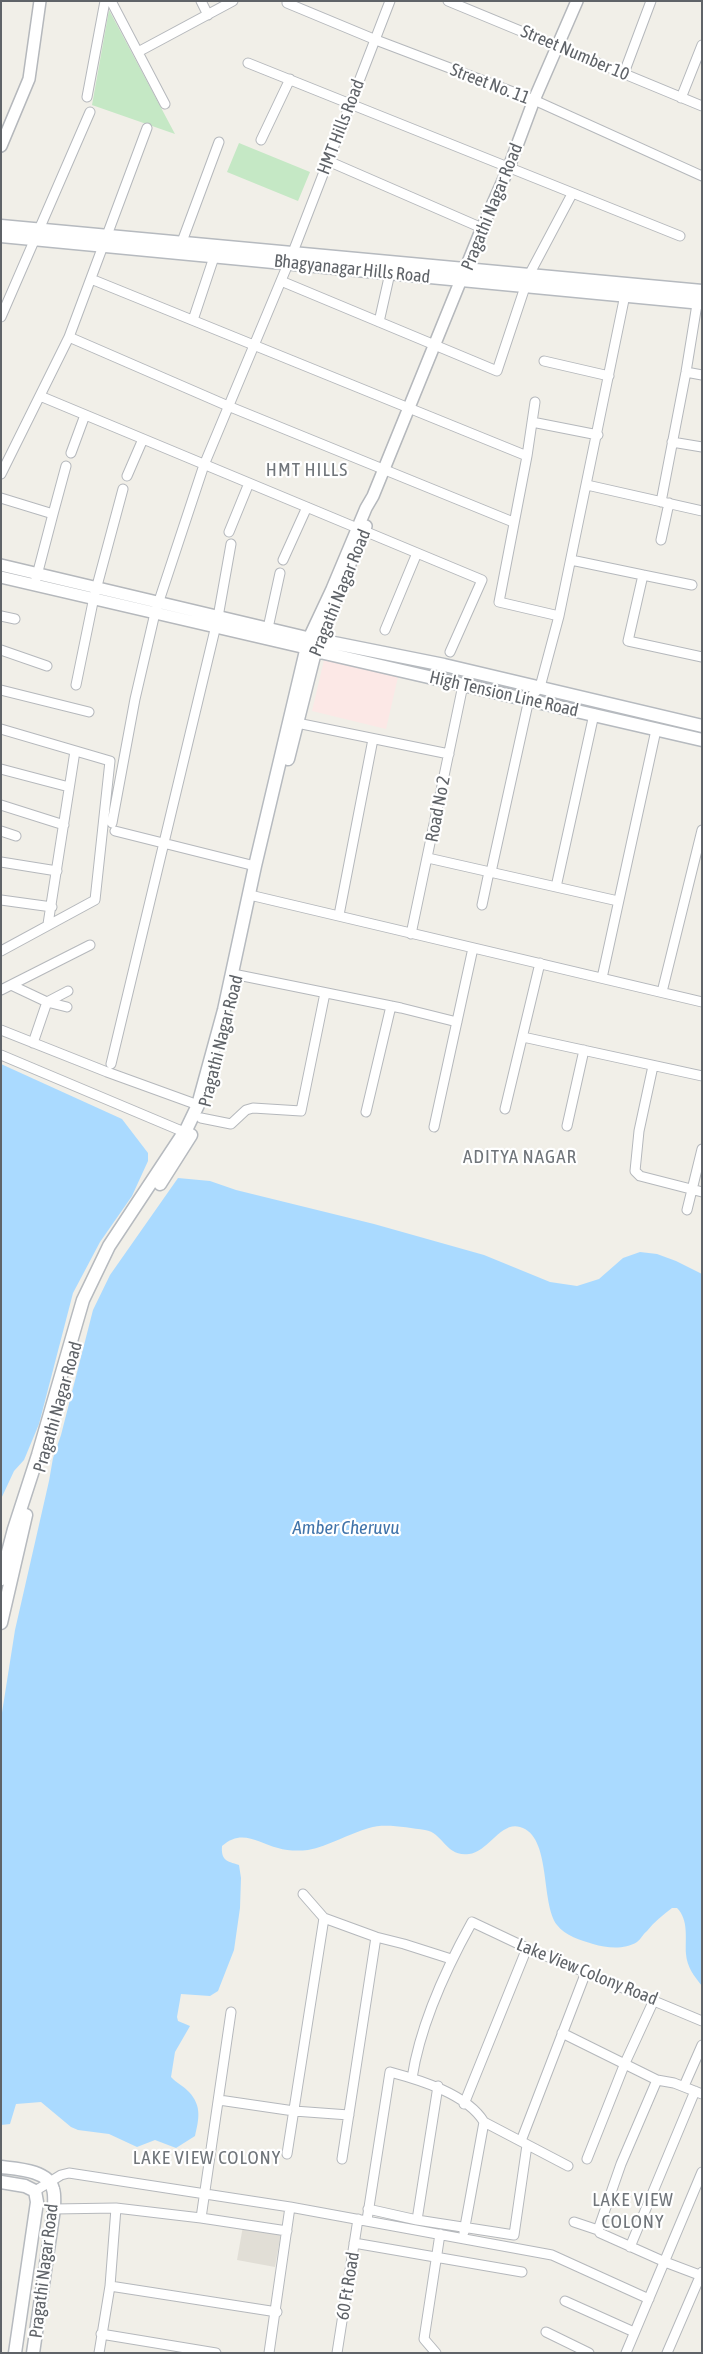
<!DOCTYPE html>
<html>
<head>
<meta charset="utf-8">
<style>
	body { margin:0 }
	#map { position:relative; width:703px; height:2354px; overflow:hidden; background:#f1efe8; font-family:"Asap Condensed",sans-serif }
	canvas { display:block }
	.frame { position:absolute; inset:0; border:2px solid #5f6368; pointer-events:none }
</style>
</head>
<body>
<div id="map">
<canvas width="703" height="2354"></canvas>
<div class="frame"></div>
</div>
<script>
const c = document.querySelector('canvas').getContext('2d');
c.lineJoin = 'round';
function fillPath(path, color) {
  c.fillStyle = color;
  c.fill(path, 'evenodd');
}
function strokePath(path, color, width, dash) {
  c.strokeStyle = color;
  c.lineWidth = width;
  c.lineCap = dash ? 'butt' : 'round';
  c.setLineDash(dash || []);
  c.stroke(path);
}
function drawText(font, color, halo, rows, align = 'center') {
  c.font = font + ' "Asap Condensed",sans-serif';
  c.lineWidth = 4.5;
  c.setLineDash([]);
  c.textBaseline = 'middle';
  c.strokeStyle = halo;
  c.fillStyle = color;
  for (const [text, x, y, turn = 0] of rows) {
    c.save();
    c.translate(x, y);
    c.rotate((+turn || 0) * Math.PI / 180);
    c.textAlign = isNaN(turn) ? turn : align;
    if (halo) c.strokeText(text, 0, 0);
    c.fillText(text, 0, 0);
    c.restore();
  }
}
fillPath(new Path2D(`
	M 243,2226 L 281,2233 L 275,2267 L 237,2260 Z`), '#e1ded6');
fillPath(new Path2D(`
	M 324,660 L 398,677 L 386,729 L 312,711 Z`), '#fce8e6');
fillPath(new Path2D(`
	M 109,10 L 175,134 L 92,105 Z
	M 239,143 L 310,172 L 298,201 L 227,172 Z`), '#c5e8c5');
fillPath(new Path2D(`
	M 1,1064 L 122,1119 L 148,1153 L 148,1161 L 132,1196 L 100,1242 L 73,1293 L 39,1424 L 24,1460 L 14,1471 L 1,1499 Z
	M 178,1178 L 210,1181 L 236,1190 L 374,1224 L 484,1255 L 550,1282 L 577,1286 L 599,1279 L 623,1258 L 640,1252 L 657,1254 L 676,1261 L 702,1274 L 702,1986 C 694,1976 687,1967 686,1954 C 685,1939 689,1920 677,1908 L 672,1908 C 663,1915 654,1922 647,1931 C 643,1934 641,1939 637,1942 C 624,1950 607,1948 593,1944 C 581,1940 565,1936 557,1925 C 540,1902 552,1836 520,1827 C 501,1821 488,1852 469,1854 C 445,1857 444,1833 425,1830 C 408,1828 385,1823 369,1828 C 348,1834 329,1846 308,1850 C 299,1851 287,1851 278,1848 C 258,1843 242,1828 222,1846 C 221,1860 226,1861 239,1865 L 241,1878 L 240,1908 L 234,1950 L 218,1991 L 210,1996 L 181,1994 L 177,2017 L 178,2021 L 190,2026 L 175,2052 L 171,2077 C 176,2083 184,2086 189,2092 C 202,2106 199,2119 195,2136 L 176,2148 L 155,2140 L 137,2147 L 109,2134 L 78,2130 L 71,2127 L 41,2102 L 16,2104 L 10,2124 L 1,2125 L 1,1719 L 15,1630 L 49,1481 L 53,1458 L 61,1435 L 93,1310 L 110,1275 Z`), '#aadaff');
const minor = new Path2D(`
	M 111,1 L 165,104
	M 201,1 L 208,15
	M 448,1 L 702,106
	M 287,3 L 376,40 L 534,100 L 702,176
	M 138,52 L 233,1
	M 248,63 L 680,236
	M 624,73 L 651,1
	M 87,97 L 105,1
	M 681,98 L 702,45
	M 261,140 L 290,79
	M 328,161 L 482,228
	M 180,247 L 219,142
	M 91,279 L 527,456
	M 281,281 L 497,371 L 529,275 L 572,194
	M 1,317 L 90,112
	M 193,320 L 216,251
	M 379,322 L 390,273
	M 69,337 L 228,406 L 513,522
	M 544,361 L 609,376
	M 686,372 L 702,375
	M 40,396 L 482,580 L 450,652
	M 535,402 L 527,456 L 499,602 L 559,616
	M 532,422 L 598,435
	M 672,442 L 702,447
	M 71,453 L 85,415
	M 1,474 L 69,337 L 147,128
	M 127,476 L 143,439
	M 587,485 L 702,511
	M 1,498 L 53,514 L 36,579
	M 661,502 L 686,372 L 698,298
	M 53,514 L 66,466
	M 229,532 L 249,483
	M 661,540 L 669,503
	M 283,560 L 307,507
	M 571,560 L 643,575 L 628,641 L 702,657
	M 643,575 L 692,585
	M 1,616 L 15,619
	M 268,628 L 280,573
	M 385,630 L 417,553
	M 1,650 L 47,666
	M 76,685 L 94,597 L 123,489
	M 1,690 L 89,712
	M 297,723 L 449,754
	M 1,729 L 110,761 L 95,900 L 1,951
	M 1,769 L 69,787
	M 1,805 L 64,825
	M 112,823 L 135,699 L 155,613 L 204,465 L 293,252 L 390,1
	M 1,831 L 16,836
	M 115,831 L 255,866
	M 428,858 L 618,901
	M 1,862 L 57,871
	M 491,872 L 529,699 L 540,687 L 559,616 L 626,290
	M 556,887 L 594,714
	M 254,896 L 702,1002
	M 1,900 L 52,907
	M 482,905 L 489,872
	M 339,915 L 373,739
	M 48,924 L 75,751
	M 411,934 L 463,685
	M 238,975 L 401,1008 L 457,1022
	M 602,978 L 656,730
	M 11,985 L 47,1002 L 33,1043
	M 1,990 L 90,945
	M 662,992 L 702,830
	M 47,1002 L 68,991
	M 47,1002 L 67,1007
	M 1,1030 L 107,1072 L 198,1105
	M 523,1037 L 702,1076
	M 1,1055 L 184,1132
	M 111,1064 L 218,617 L 231,544
	M 653,1066 L 639,1131 L 635,1171 L 640,1176 L 702,1192
	M 505,1109 L 540,963
	M 366,1112 L 391,1006
	M 201,1118 L 231,1124 L 246,1110 L 253,1108 L 301,1111 L 325,993
	M 567,1126 L 584,1050
	M 434,1127 L 473,948
	M 687,1210 L 702,1149
	M 303,1894 L 324,1918 L 376,1937 L 404,1944 L 451,1959
	M 562,2033 L 657,2080 L 674,2083 L 702,2094
	M 412,2078 C 420,2026 447,1967 472,1922 L 527,1948 L 702,2021
	M 657,2080 L 621,2164 L 598,2230 L 600,2233 L 665,2262 L 702,2276
	M 684,2086 L 702,2045
	M 219,2100 L 294,2111 L 349,2115
	M 464,2104 L 527,1948
	M 521,2141 L 586,1972
	M 287,2154 L 324,1918
	M 342,2159 L 376,1937
	M 587,2159 L 625,2063 L 654,2000
	M 35,2191 L 61,2175 L 69,2173 L 290,2207 L 552,2255 L 649,2299
	M 54,2209 L 116,2208 L 201,2218 L 231,2012
	M 368,2209 L 417,2220 L 514,2235 L 527,2145
	M 201,2218 L 287,2231
	M 367,2220 L 390,2072 C 420,2080 467,2094 484,2122
	M 417,2220 L 438,2086
	M 574,2222 L 598,2230
	M 464,2232 L 484,2122 L 568,2166
	M 354,2243 L 522,2272
	M 630,2247 L 695,2091
	M 110,2286 L 277,2312
	M 565,2301 L 634,2332
	M 546,2332 L 589,2353
	M 101,2334 L 216,2353
	M 99,2353 L 110,2286 L 116,2208
	M 269,2353 L 290,2207
	M 337,2353 L 358,2219
	M 436,2353 L 424,2339 L 440,2234
	M 626,2353 L 702,2172
	M 667,2353 L 702,2272`);
const tertiary = new Path2D(`
	M 1,146 L 29,79 L 40,1
	M 1,565 L 309,638 L 332,589 L 366,508 L 373,496 L 482,228 L 509,167 L 534,100 L 577,1
	M 1,577 L 306,648
	M 318,640 L 366,526`);
const secondary = new Path2D(`
	M 1,226 L 702,291
	M 1,236 L 702,303
	M 307,649 L 702,740
	M 288,759 L 318,640
	M 160,1184 L 191,1135
	M 1,1579 L 14,1529 L 38,1455 L 83,1300 L 109,1246 L 187,1128 L 198,1105 L 224,1010 L 255,866 L 309,638 L 444,665 L 702,726
	M 1,1623 L 26,1515
	M 1,2167 C 17,2169 48,2170 53,2189 C 55,2195 54,2203 54,2209 L 33,2353
	M 1,2182 L 25,2186 L 35,2191 L 37,2202 L 15,2353`);
strokePath(minor, '#b5b8bc', 11);
strokePath(tertiary, '#b5b8bc', 14);
strokePath(secondary, '#b6babf', 15);
strokePath(minor, '#fff', 9);
strokePath(tertiary, '#fff', 11);
strokePath(secondary, '#fff', 12);
drawText('18px', '#5f6368', '#fff', [
	["Street Number 10",575,53,23],
	["Street No. 11",490,84,21],
	["HMT Hills Road",341,127,-69],
	["Pragathi Nagar Road",492,207,-68],
	["Bhagyanagar Hills Road",352,269,6],
	["Pragathi Nagar Road",340,593,-68],
	["High Tension Line Road",504,694,13],
	["Road No 2",438,809,-79],
	["Pragathi Nagar Road",221,1041,-76],
	["Pragathi Nagar Road",58,1407,-74],
	["Lake View Colony Road",587,1972,22],
	["Pragathi Nagar Road",44,2271,-83],
	["60 Ft Road",348,2286,-81]
]);
c.letterSpacing = '1px';
drawText('19px', '#70757a', '#fff', [
	["HMT HILLS",307,470],
	["ADITYA NAGAR",520,1157],
	["LAKE VIEW COLONY",207,2158],
	["LAKE VIEW",633,2200],
	["COLONY",633,2222]
]);
c.letterSpacing = '0px';
drawText('italic 19px', '#4174aa', '#fff', [
	["Amber Cheruvu",346,1528]
]);
</script>
</body>
</html>
